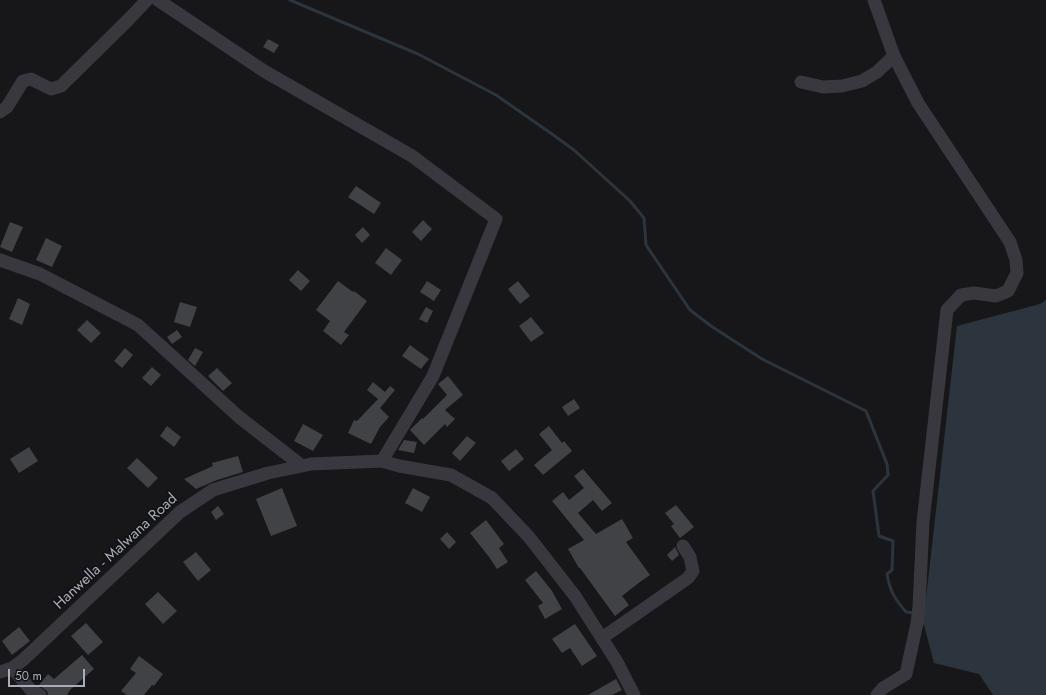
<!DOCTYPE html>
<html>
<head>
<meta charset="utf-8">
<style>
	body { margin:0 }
	#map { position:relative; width:1046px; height:695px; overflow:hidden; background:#171719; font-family:Jost,sans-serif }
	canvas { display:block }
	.scale { position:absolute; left:8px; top:669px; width:77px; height:18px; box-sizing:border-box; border:2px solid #a9adb9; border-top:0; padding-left:5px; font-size:12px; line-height:14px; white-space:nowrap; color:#a9adb9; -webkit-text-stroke:3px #121214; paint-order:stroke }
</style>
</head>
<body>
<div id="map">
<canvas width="1046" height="695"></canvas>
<div class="scale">50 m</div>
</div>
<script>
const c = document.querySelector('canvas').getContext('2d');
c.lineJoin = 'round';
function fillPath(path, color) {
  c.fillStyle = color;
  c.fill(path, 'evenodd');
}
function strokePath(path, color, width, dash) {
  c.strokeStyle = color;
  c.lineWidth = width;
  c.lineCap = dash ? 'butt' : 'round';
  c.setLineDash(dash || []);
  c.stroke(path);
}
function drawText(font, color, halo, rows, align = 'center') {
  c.font = font + ' Jost,sans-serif';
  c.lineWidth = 3.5;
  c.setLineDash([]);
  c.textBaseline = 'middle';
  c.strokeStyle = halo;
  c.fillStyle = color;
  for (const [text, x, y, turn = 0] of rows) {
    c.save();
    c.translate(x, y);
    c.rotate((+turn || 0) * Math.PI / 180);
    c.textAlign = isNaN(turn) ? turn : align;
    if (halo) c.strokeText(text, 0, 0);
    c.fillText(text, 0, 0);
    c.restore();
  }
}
fillPath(new Path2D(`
	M 1046,300 L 1046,695 L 993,695 L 979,674 L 934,663 L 924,625 L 917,623 L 925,607 L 957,326 L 1040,304 Z`), '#2c353d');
strokePath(new Path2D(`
	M 290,0 L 418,54 L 496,95 L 552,134 L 574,150 L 630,201 L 644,218 L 646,245 L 690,310 L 711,326 L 762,359 L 866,411 L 887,464 L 888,475 L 873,491 L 879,536 L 893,541 L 892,570 L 887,574 C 890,592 895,599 906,612 L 914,613`), '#2c353d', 3);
fillPath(new Path2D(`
	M 268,39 L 279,45 L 274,53 L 263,47 Z
	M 356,186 L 381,203 L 374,214 L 348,197 Z
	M 423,220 L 432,229 L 421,241 L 412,232 Z
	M 10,222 L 23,227 L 12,252 L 0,247 Z
	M 363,227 L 370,235 L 362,243 L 355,235 Z
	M 46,238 L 62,246 L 52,267 L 36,260 Z
	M 386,248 L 402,260 L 391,275 L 375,263 Z
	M 298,270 L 310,281 L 301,291 L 289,280 Z
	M 338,281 L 353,292 L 354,291 L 367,301 L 344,332 L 349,335 L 341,345 L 323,331 L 330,321 L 316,310 Z
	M 427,281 L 441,290 L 434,301 L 420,292 Z
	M 518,281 L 530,296 L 520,304 L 508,289 Z
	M 18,298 L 30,304 L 22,325 L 9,319 Z
	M 180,302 L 197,307 L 190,327 L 174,322 Z
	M 426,307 L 433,311 L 427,323 L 419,319 Z
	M 531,317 L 544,333 L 531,342 L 519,326 Z
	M 87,320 L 101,333 L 91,343 L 77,330 Z
	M 177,330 L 182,337 L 172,344 L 167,337 Z
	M 410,345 L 429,359 L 421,369 L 402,356 Z
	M 125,348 L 133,355 L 122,368 L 114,361 Z
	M 195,348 L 203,352 L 195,366 L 188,360 Z
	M 152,367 L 161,375 L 151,386 L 142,378 Z
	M 217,368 L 232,383 L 223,391 L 208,376 Z
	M 448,376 L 463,395 L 445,410 L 455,419 L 447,427 L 445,424 L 424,445 L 410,430 L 422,418 L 423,419 L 447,395 L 438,384 Z
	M 373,382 L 385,392 L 390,386 L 395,390 L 380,408 L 389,417 L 380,427 L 371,444 L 348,433 L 354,420 L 357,421 L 378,399 L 367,390 Z
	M 574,399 L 580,408 L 568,416 L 562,407 Z
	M 303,424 L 323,435 L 313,451 L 294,441 Z
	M 167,426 L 181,437 L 174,447 L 160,436 Z
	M 549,426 L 562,443 L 564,441 L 572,451 L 543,475 L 534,465 L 552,450 L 539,434 Z
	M 467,436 L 476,443 L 460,461 L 452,453 Z
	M 404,440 L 417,442 L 414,453 L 398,450 Z
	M 29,447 L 38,461 L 19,473 L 10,459 Z
	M 516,449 L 524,459 L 509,471 L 501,461 Z
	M 238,456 L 243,472 L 217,480 L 196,489 L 184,479 L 213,466 L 212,463 Z
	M 137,458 L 158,478 L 148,488 L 127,468 Z
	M 583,469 L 612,503 L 602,511 L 593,500 L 578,513 L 596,534 L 622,519 L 633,538 L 626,542 L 650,575 L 640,582 L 622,596 L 629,605 L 615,616 L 580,568 L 579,568 L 568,549 L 584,540 L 552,501 L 563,492 L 569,500 L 584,488 L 574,476 Z
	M 282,488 L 297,526 L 271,536 L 256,499 Z
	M 413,488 L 430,497 L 422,512 L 405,503 Z
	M 676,505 L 694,527 L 680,538 L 671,526 L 674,524 L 665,513 Z
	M 218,506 L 224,514 L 216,520 L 211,512 Z
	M 486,520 L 504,544 L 499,548 L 508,562 L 497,569 L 489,557 L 470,533 Z
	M 447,532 L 456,542 L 449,549 L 440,539 Z
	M 675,547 L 679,555 L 672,561 L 667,555 Z
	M 196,552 L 211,570 L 198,581 L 183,562 Z
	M 536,571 L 552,591 L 562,609 L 545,619 L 538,606 L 543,603 L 525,580 Z
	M 158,592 L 177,611 L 163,624 L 145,604 Z
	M 86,623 L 103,642 L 88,655 L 71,636 Z
	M 575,624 L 597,656 L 582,666 L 570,648 L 562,653 L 552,639 Z
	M 19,627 L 30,641 L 12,655 L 2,641 Z
	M 82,655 L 94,669 L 70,690 L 67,695 L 48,695 L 47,691 L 39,685 L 48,674 L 54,679 Z
	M 139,656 L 163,674 L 154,686 L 152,685 L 144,695 L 127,695 L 121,691 L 136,673 L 130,669 Z
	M 616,679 L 622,690 L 612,695 L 588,695 Z`), '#414246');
strokePath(new Path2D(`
	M 158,0 L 264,71 L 412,156 L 496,219 L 433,376 L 382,461
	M 874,0 L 894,56 L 918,103 L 1010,242 L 1016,260 L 1017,273 L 1008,291 L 996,296 L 974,293 L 961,295 L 947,310 L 923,522 L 919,607 L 917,623 L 906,674 L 883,688 L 877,695
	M 801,82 L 823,87 L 842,86 L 862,81 L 877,72 L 894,56
	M 0,112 L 7,107 L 23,81 L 31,79 L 51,89 L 61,86 L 128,20 L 147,0
	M 0,260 L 40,274 L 138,325 L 239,417 L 302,466
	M 602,638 L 688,578 L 693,571 L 690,557 L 683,546
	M 12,668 L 31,690 L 40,695
	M 0,672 L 12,668 L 23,660 L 180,512 L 213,490 L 268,473 L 302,466 L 311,464 L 382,461 L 399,466 L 451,475 L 492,498 L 529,537 L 575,596 L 617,662 L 634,695`), '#38383e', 13);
drawText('15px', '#a9adb9', '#121214', [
	["Hanwella - Malwana Road",116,552,-43]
]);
</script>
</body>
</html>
